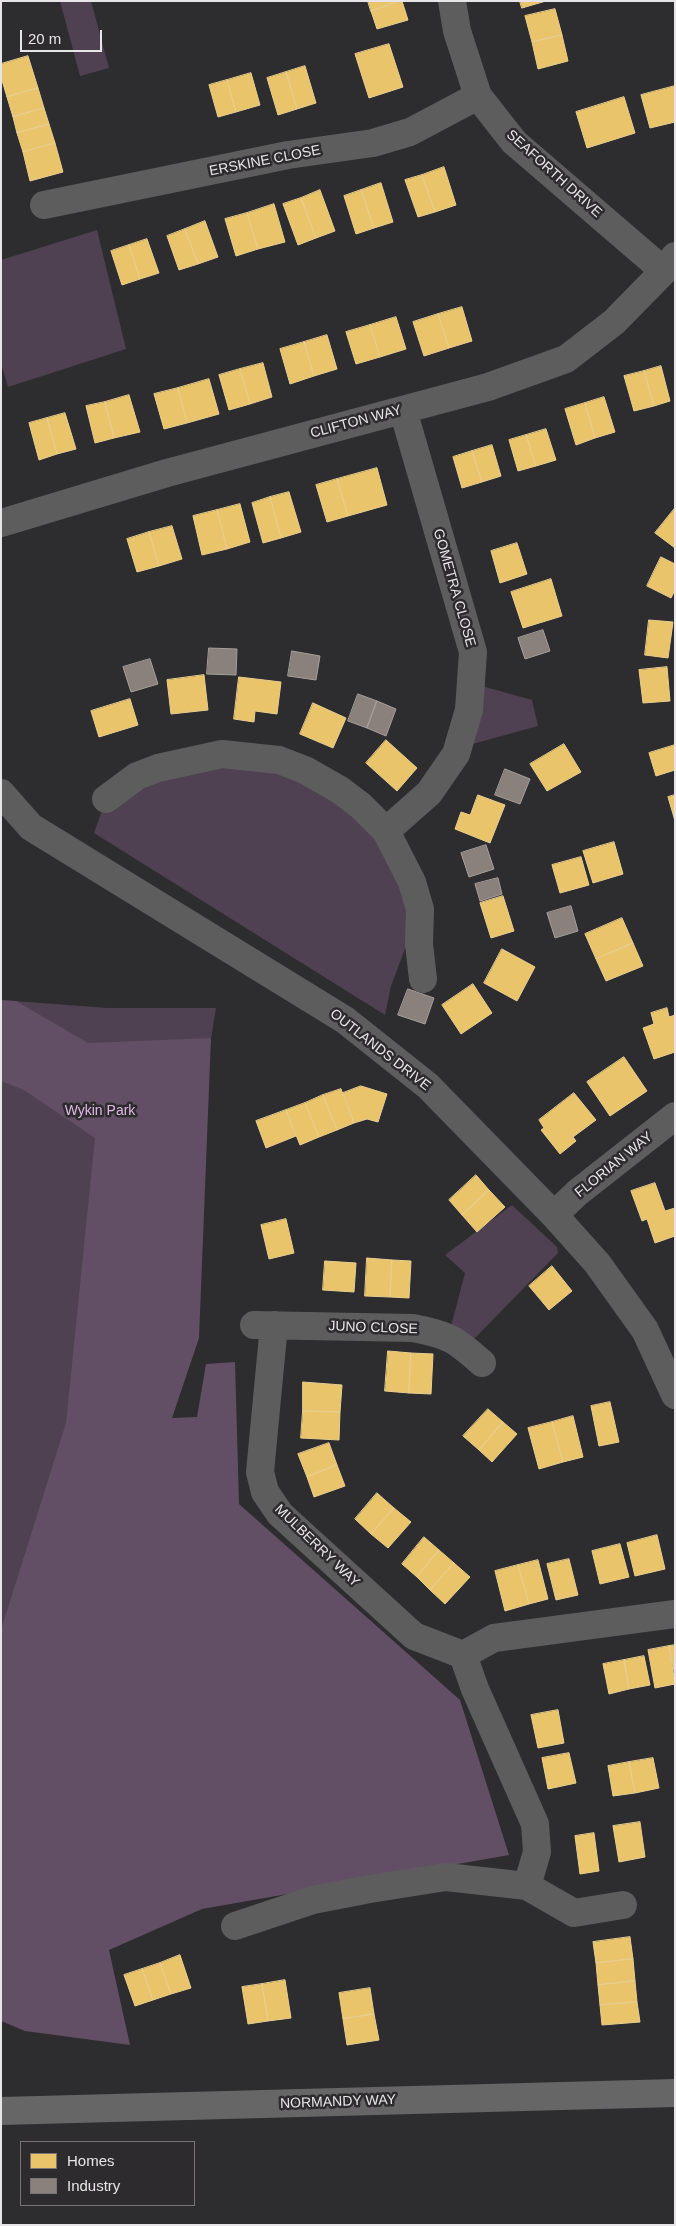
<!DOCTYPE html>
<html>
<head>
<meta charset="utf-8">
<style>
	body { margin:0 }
	#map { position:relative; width:676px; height:2226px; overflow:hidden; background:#2d2c2e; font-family:Arial,sans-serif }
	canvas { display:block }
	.frame { position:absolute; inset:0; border:2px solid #e7e5e7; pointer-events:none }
	.legend { position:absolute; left:20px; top:2141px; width:175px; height:65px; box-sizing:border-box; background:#2e2b2f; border:1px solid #787579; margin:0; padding:6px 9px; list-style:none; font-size:15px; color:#e7e5e7 }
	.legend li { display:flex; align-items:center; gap:10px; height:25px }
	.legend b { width:25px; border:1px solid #787579 }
	.scale { position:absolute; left:20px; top:30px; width:82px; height:22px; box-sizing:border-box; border:2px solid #e7e5e7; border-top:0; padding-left:6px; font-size:15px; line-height:18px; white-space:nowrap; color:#e7e5e7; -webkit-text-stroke:4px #2e2b2f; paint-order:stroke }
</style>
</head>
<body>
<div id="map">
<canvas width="676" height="2226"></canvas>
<div class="frame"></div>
<ul class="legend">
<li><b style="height:14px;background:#e9c46a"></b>Homes</li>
<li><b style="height:14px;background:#8a817c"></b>Industry</li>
</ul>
<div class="scale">20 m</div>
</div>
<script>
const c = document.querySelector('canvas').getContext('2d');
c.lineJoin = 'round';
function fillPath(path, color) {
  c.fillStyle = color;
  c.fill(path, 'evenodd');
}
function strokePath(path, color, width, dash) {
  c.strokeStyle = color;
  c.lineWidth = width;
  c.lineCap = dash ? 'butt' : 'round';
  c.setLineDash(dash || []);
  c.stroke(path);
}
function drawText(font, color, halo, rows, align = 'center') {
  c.font = font + ' Arial,sans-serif';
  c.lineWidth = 5;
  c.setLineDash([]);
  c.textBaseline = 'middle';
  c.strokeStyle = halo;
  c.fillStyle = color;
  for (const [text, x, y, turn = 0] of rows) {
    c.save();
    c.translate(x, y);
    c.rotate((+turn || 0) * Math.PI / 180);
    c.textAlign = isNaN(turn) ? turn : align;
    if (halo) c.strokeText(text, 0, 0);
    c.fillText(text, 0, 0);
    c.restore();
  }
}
fillPath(new Path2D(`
	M 60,1 L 91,1 L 109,68 L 80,76 Z
	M 97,230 L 126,349 L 8,387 L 1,363 L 1,260 Z
	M 471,683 L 532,700 L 538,726 L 458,748 Z
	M 258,757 L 386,831 L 420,909 L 391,986 L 385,1015 L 94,833 L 106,799 L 167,766 Z
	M 1,1000 L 108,1008 L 216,1008 L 198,1120 L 175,1409 L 1,1833 Z
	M 512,1205 L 557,1247 L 558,1253 L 473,1340 L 450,1330 L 465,1273 L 445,1255 Z`), '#4f4151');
fillPath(new Path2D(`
	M 1,1000 L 16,1001 L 88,1043 L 211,1038 L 199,1338 L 172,1418 L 197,1417 L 206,1364 L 235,1362 L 239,1504 L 460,1700 L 509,1855 L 202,1909 L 109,1950 L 130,2045 L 25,2031 L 1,2021 L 1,1630 L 66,1423 L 95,1138 L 24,1090 L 1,1081 Z`), '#634f65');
const homes = new Path2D(`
	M 368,1 L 401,1 L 371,11 Z
	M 402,1 L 408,20 L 377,29 L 371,11 Z
	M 520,1 L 546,1 L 522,8 Z
	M 555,9 L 562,35 L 532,42 L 525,16 Z
	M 562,35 L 568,61 L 538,69 L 532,42 Z
	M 389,44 L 403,87 L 369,98 L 355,54 Z
	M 28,56 L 38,88 L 7,97 L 1,77 L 1,64 Z
	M 305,66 L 316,103 L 297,109 L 286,72 Z
	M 286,72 L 297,109 L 278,115 L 267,78 Z
	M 251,73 L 260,105 L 236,112 L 227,80 Z
	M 227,80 L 236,112 L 218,117 L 209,85 Z
	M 675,86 L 675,122 L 650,128 L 641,95 Z
	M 38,88 L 44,108 L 13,117 L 7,97 Z
	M 624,97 L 635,133 L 587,148 L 576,112 Z
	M 44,108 L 49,124 L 17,133 L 13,117 Z
	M 49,124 L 55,143 L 23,152 L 17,133 Z
	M 55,143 L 63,172 L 30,181 L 23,152 Z
	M 444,167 L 456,205 L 435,212 L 422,175 Z
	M 422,175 L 435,212 L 418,217 L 405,180 Z
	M 381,183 L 393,222 L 374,228 L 361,190 Z
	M 320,190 L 335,231 L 316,238 L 301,198 Z
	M 361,190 L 374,228 L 356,234 L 344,196 Z
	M 301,198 L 316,238 L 298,245 L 283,204 Z
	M 274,204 L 285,242 L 258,249 L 247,213 Z
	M 247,213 L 258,249 L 236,256 L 225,219 Z
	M 205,221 L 218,257 L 198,264 L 185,229 Z
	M 185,229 L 198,264 L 179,270 L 167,236 Z
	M 147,239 L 159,273 L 140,279 L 129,245 Z
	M 129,245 L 140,279 L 122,285 L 111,251 Z
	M 462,307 L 472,341 L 449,348 L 438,314 Z
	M 438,314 L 449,348 L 424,356 L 413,322 Z
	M 396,317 L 406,349 L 380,357 L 370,325 Z
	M 370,325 L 380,357 L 356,364 L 346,332 Z
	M 327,335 L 337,369 L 314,376 L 304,342 Z
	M 304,342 L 314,376 L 290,384 L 280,349 Z
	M 263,363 L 272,397 L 250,404 L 240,369 Z
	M 661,366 L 670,401 L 654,406 L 644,371 Z
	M 240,369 L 250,404 L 229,410 L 219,375 Z
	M 644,371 L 654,406 L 634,411 L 624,376 Z
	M 209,379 L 219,414 L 187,423 L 178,388 Z
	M 178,388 L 187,423 L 164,429 L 154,394 Z
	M 129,395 L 140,432 L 114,438 L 105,402 Z
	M 604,397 L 615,432 L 595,438 L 585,403 Z
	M 105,402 L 114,438 L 95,443 L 86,406 Z
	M 585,403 L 595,438 L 576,445 L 565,409 Z
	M 65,413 L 76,449 L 57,454 L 47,418 Z
	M 47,418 L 57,454 L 39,460 L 29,423 Z
	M 546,429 L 556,460 L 536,466 L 526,435 Z
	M 526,435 L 536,466 L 518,471 L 509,440 Z
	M 492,445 L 501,476 L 482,482 L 472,451 Z
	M 472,451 L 482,482 L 462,488 L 453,457 Z
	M 377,468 L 387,505 L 348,516 L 337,479 Z
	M 337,479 L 348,516 L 327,522 L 316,485 Z
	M 289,492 L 301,532 L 281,538 L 270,497 Z
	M 270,497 L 281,538 L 263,543 L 252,503 Z
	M 240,504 L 250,542 L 227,549 L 217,510 Z
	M 675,508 L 675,548 L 655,533 Z
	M 217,510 L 227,549 L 202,555 L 193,516 Z
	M 172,526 L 182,559 L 159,566 L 149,532 Z
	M 149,532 L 159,566 L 137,572 L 127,539 Z
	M 517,543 L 527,574 L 500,583 L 491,551 Z
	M 661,557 L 675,564 L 675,590 L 671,598 L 647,586 Z
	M 551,579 L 562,616 L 523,628 L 511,592 Z
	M 649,620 L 673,622 L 668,658 L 645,655 Z
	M 667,667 L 670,701 L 643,703 L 639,670 Z
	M 204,675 L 208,710 L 171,714 L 167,680 Z
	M 239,677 L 281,682 L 277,714 L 255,711 L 254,722 L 234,719 Z
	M 130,699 L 138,725 L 99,737 L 91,711 Z
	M 313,703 L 346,718 L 333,748 L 300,734 Z
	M 386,740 L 417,768 L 397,791 L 366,763 Z
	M 564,744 L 581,772 L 547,791 L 530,764 Z
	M 675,745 L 675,770 L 656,776 L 649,753 Z
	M 478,795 L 505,805 L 490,843 L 455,829 L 461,812 L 470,815 Z
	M 675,795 L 675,821 L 668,797 Z
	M 614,842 L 623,874 L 593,883 L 583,851 Z
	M 581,857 L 589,885 L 560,893 L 552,865 Z
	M 503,896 L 514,931 L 491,938 L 480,903 Z
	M 622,918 L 633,943 L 596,959 L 585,934 Z
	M 633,943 L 643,966 L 606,981 L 596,959 Z
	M 502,949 L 535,967 L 517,1001 L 484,983 Z
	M 473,984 L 492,1013 L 461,1034 L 442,1005 Z
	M 667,1008 L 669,1017 L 675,1015 L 675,1052 L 654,1059 L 643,1028 L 654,1024 L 651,1013 Z
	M 624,1057 L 647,1091 L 610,1116 L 587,1082 Z
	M 361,1086 L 387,1094 L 378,1122 L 367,1119 L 354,1123 L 343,1093 Z
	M 341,1089 L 354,1123 L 337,1130 L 323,1095 Z
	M 574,1093 L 596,1120 L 573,1137 L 576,1141 L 560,1154 L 541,1130 L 544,1128 L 539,1120 Z
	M 323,1095 L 337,1130 L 319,1137 L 305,1103 Z
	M 305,1103 L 319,1137 L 300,1145 L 286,1110 Z
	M 286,1110 L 296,1136 L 266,1148 L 256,1121 Z
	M 476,1175 L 489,1190 L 462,1215 L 449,1200 Z
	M 655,1183 L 665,1211 L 675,1208 L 675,1236 L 655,1243 L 647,1219 L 642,1221 L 631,1191 Z
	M 489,1190 L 505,1207 L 477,1232 L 462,1215 Z
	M 286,1219 L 294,1253 L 269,1259 L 261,1225 Z
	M 367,1258 L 392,1260 L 390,1297 L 365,1296 Z
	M 392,1260 L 411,1261 L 409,1298 L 390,1297 Z
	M 325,1261 L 356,1263 L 354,1292 L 323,1290 Z
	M 552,1266 L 572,1291 L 549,1310 L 529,1286 Z
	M 388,1351 L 411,1353 L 409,1393 L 385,1391 Z
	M 411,1353 L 433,1354 L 431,1394 L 409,1393 Z
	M 303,1382 L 342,1385 L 340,1412 L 303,1411 Z
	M 610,1402 L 619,1442 L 599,1446 L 591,1406 Z
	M 488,1409 L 503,1422 L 479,1450 L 463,1436 Z
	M 303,1411 L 340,1412 L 339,1440 L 301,1438 Z
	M 573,1416 L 583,1457 L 563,1462 L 552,1422 Z
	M 503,1422 L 517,1434 L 492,1462 L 479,1450 Z
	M 552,1422 L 563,1462 L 539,1469 L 528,1428 Z
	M 329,1443 L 337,1465 L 307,1477 L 298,1454 Z
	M 337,1465 L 345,1486 L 314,1497 L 307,1477 Z
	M 377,1493 L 394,1508 L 371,1534 L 355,1519 Z
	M 394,1508 L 411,1522 L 388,1548 L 371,1534 Z
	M 657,1535 L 665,1569 L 635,1576 L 627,1543 Z
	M 424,1537 L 439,1550 L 417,1577 L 402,1564 Z
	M 620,1544 L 629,1577 L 600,1584 L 592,1551 Z
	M 439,1550 L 454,1563 L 430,1590 L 417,1577 Z
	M 569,1559 L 578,1595 L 556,1600 L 547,1564 Z
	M 538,1560 L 548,1599 L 529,1604 L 518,1565 Z
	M 454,1563 L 470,1577 L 445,1604 L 430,1590 Z
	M 518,1565 L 529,1604 L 505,1611 L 495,1571 Z
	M 675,1645 L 675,1676 L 669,1646 Z
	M 669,1646 L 675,1684 L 655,1688 L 648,1650 Z
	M 644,1656 L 650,1685 L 629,1689 L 624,1660 Z
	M 624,1660 L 629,1689 L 609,1694 L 603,1664 Z
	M 558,1710 L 564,1743 L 538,1748 L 531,1715 Z
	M 569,1753 L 576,1783 L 548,1789 L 542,1758 Z
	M 653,1758 L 659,1788 L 635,1793 L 629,1762 Z
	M 629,1762 L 635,1793 L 613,1796 L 608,1766 Z
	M 640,1822 L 645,1857 L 619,1862 L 613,1826 Z
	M 594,1833 L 599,1871 L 580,1874 L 575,1836 Z
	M 630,1937 L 633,1959 L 596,1963 L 593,1942 Z
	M 180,1955 L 191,1988 L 171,1994 L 160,1963 Z
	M 633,1959 L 635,1981 L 598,1985 L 596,1963 Z
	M 160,1963 L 171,1994 L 153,2000 L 142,1969 Z
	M 142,1969 L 153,2000 L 135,2006 L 124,1975 Z
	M 285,1980 L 291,2018 L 268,2021 L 262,1984 Z
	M 635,1981 L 637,2002 L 600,2005 L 598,1985 Z
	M 262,1984 L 268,2021 L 248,2024 L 242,1987 Z
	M 370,1988 L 374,2014 L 343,2019 L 339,1993 Z
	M 637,2002 L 640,2022 L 602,2025 L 600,2005 Z
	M 374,2014 L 379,2040 L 347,2045 L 343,2019 Z`);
fillPath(homes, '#e9c46a');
strokePath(homes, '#e8ce90', 1);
const industry = new Path2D(`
	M 543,630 L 550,651 L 525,659 L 518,638 Z
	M 209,648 L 237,649 L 236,675 L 207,674 Z
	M 292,651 L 320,656 L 316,680 L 288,676 Z
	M 150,659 L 158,684 L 131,692 L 123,667 Z
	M 358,694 L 377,701 L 367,728 L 348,721 Z
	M 377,701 L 396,709 L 386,736 L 367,728 Z
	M 505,769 L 530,779 L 520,804 L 495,795 Z
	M 486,845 L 494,869 L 469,877 L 461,853 Z
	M 498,878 L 502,894 L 480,901 L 475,884 Z
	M 571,906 L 578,931 L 555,938 L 547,913 Z
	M 408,989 L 434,998 L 425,1024 L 398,1015 Z`);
fillPath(industry, '#8a817c');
strokePath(industry, '#a69f9c', 1);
strokePath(new Path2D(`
	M 452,1 L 457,31 L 478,96 L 514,142 L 664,271
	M 44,205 L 288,155 L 373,143 L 410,132 L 478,96
	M 1,523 L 167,473 L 488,387 L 566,359 L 614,322 L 664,271 L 675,256
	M 1,793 L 31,827 L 345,1020 L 428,1086 L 554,1215 L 597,1263 L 645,1330 L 675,1395
	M 106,799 L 137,776 L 158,768 L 222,754 L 279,760 L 305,770 L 340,790 L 361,806 L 386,831 L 412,882 L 420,909 L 419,944 L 423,979
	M 386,831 L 429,793 L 456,754 L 469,710 L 473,652 L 403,410
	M 554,1215 L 577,1193 L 675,1116
	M 254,1325 L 413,1328 C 449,1335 455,1339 482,1363
	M 274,1325 L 260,1472 L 265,1492 L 280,1514 L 414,1636 L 463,1655 L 475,1689 L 535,1824 L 537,1852 L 527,1886
	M 463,1655 L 494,1638 L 675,1614
	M 235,1926 L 313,1900 L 370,1889 L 446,1877 L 527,1886 L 574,1913 L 623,1905`), '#5d5d5e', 28);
strokePath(new Path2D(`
	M 1,2111 L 675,2093`), '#676667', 28);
drawText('14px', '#e7e5e7', '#2e2b2f', [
	["ERSKINE CLOSE",265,161,-11],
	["SEAFORTH DRIVE",554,174,42],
	["CLIFTON WAY",356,422,-15],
	["GOMETRA CLOSE",454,588,74],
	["OUTLANDS DRIVE",380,1050,38],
	["FLORIAN WAY",614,1165,-39],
	["JUNO CLOSE",373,1328,2],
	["MULBERRY WAY",317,1546,44],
	["NORMANDY WAY",338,2102,-2]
]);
drawText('14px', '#e0b8e7', '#2e2b2f', [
	["Wykin Park",100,1111]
]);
</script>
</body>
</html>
